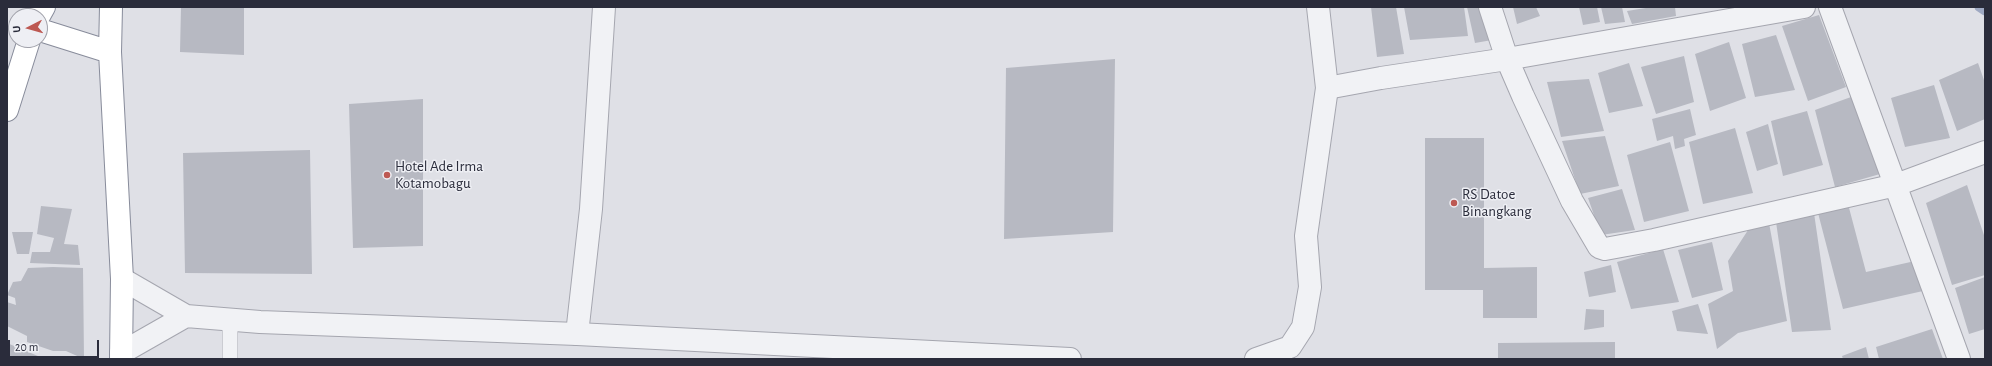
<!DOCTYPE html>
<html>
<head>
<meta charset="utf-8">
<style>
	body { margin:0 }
	#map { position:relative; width:1992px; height:366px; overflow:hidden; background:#dfe0e6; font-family:"Alegreya Sans",sans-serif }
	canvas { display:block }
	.frame { position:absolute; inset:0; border:8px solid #2a2c3b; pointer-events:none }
	.north { position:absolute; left:8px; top:8px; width:40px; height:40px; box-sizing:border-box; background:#eeeff4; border:1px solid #a0a1aa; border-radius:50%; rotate:264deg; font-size:11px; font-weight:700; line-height:16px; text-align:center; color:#2a2c3b }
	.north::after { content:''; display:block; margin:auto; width:14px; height:18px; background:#bd5852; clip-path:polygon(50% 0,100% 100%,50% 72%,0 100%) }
	.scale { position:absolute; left:8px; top:340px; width:91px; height:18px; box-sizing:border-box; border:2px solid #2a2c3b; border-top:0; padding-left:5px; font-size:12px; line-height:14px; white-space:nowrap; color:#2a2c3b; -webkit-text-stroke:3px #eeeff4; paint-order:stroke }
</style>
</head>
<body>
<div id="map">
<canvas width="1992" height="366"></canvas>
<div class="frame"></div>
<div class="north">U</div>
<div class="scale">20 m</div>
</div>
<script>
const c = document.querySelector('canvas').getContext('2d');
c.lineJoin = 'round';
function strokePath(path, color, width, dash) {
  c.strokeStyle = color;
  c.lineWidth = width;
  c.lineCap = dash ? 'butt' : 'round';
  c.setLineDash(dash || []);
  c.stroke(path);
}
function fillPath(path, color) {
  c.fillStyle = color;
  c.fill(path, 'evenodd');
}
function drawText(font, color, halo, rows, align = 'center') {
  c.font = font + ' "Alegreya Sans",sans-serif';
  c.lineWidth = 3;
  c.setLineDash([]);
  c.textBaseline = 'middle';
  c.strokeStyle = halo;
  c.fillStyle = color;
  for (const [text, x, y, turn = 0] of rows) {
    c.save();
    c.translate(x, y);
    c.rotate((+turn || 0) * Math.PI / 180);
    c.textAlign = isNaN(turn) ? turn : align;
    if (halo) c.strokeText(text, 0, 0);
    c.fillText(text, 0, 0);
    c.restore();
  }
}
strokePath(new Path2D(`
	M 1979,7 L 1985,11`), '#9ea8c2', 9);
fillPath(new Path2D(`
	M 181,7 L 244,7 L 244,55 L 180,52 Z
	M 1371,7 L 1396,7 L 1404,54 L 1377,57 Z
	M 1404,7 L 1464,7 L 1468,36 L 1410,40 Z
	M 1467,7 L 1480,7 L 1492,40 L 1475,43 Z
	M 1513,7 L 1536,7 L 1540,16 L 1517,24 Z
	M 1579,7 L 1597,7 L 1600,22 L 1583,25 Z
	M 1601,7 L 1622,7 L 1625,22 L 1605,24 Z
	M 1652,7 L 1675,7 L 1676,16 L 1632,24 L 1627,11 Z
	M 1819,15 L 1846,87 L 1808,101 L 1782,26 Z
	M 1776,35 L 1795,90 L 1755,97 L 1742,44 Z
	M 1729,42 L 1746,98 L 1710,111 L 1695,54 Z
	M 1684,56 L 1694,102 L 1656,114 L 1641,67 Z
	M 1115,59 L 1113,232 L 1004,239 L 1006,68 Z
	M 1629,63 L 1643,106 L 1609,113 L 1598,73 Z
	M 1978,63 L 1985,83 L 1985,119 L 1957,131 L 1939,80 Z
	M 1589,79 L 1604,131 L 1561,137 L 1547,82 Z
	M 1934,85 L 1950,138 L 1905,147 L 1891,98 Z
	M 1851,97 L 1880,174 L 1835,187 L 1815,110 Z
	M 423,99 L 423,246 L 353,248 L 349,104 Z
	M 1690,109 L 1696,135 L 1684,139 L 1685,146 L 1675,149 L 1673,136 L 1657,141 L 1652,119 Z
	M 1807,111 L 1823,165 L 1783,176 L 1771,121 Z
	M 1768,124 L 1778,164 L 1757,171 L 1746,132 Z
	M 1735,128 L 1753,193 L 1703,204 L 1689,142 Z
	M 1605,136 L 1619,186 L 1580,194 L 1562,141 Z
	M 1425,138 L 1484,138 L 1484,268 L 1537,267 L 1537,318 L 1483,318 L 1483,290 L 1425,290 Z
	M 1670,142 L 1689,211 L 1644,222 L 1627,155 Z
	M 310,150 L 312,274 L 185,273 L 183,153 Z
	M 1967,185 L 1985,238 L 1985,275 L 1952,285 L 1926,203 Z
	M 1622,189 L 1635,230 L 1601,235 L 1588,198 Z
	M 1848,204 L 1866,272 L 1915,261 L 1923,291 L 1843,309 L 1818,213 Z
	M 41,206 L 72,209 L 64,244 L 78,245 L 80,265 L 30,263 L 32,252 L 50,252 L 54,238 L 37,234 Z
	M 1814,213 L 1831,330 L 1792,332 L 1776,222 Z
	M 1769,223 L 1787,321 L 1738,333 L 1717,349 L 1708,304 L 1733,291 L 1728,261 L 1750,227 Z
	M 12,232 L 33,232 L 29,254 L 17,254 Z
	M 1712,242 L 1723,290 L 1692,298 L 1678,250 Z
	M 1663,249 L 1679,302 L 1631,309 L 1617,262 Z
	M 1611,265 L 1616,292 L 1589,297 L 1584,272 Z
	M 53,267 L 83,268 L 84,359 L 66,351 L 53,351 L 27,342 L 27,336 L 7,326 L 7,302 L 16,305 L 15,298 L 7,295 L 13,282 L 21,281 L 28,268 Z
	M 1985,277 L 1985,329 L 1969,334 L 1955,288 Z
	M 1698,304 L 1708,334 L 1677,331 L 1672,311 Z
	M 1586,309 L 1604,310 L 1604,327 L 1584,330 Z
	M 1932,329 L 1943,359 L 1879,359 L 1876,347 Z
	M 1615,342 L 1615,359 L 1498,359 L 1498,343 Z
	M 7,343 L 45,359 L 7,359 Z
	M 1866,347 L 1869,359 L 1843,359 L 1842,356 Z`), '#b7b9c2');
const service = new Path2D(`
	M 230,359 L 230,320`);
const minor = new Path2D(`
	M 1490,7 L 1507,59 L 1523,96 L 1572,201 L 1599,247 L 1605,249 L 1654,240 L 1896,185 L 1985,152
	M 1830,7 L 1959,359
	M 1327,88 L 1381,78 L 1507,59 L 1804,7
	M 577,334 L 591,209 L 604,7`);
const tertiary = new Path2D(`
	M 122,279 L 186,316 L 260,322 L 577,334 L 1070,359
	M 121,353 L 186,316
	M 1256,359 L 1290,347 L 1303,327 L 1310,287 L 1306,236 L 1327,88 L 1318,7`);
const trunk = new Path2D(`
	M 111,7 L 110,52 L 122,279 L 121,359
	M 39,16 L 44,7
	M 40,30 L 110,52
	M 7,110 L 29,40`);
strokePath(service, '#a5a6af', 16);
strokePath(minor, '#a5a6af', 24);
strokePath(tertiary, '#a5a6af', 24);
strokePath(trunk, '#888c9b', 24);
strokePath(service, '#f1f2f5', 15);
strokePath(minor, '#f1f2f5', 22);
strokePath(tertiary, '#f1f2f5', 22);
strokePath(trunk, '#fff', 22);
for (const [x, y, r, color] of [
	[387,175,4,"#bd5852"],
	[1454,203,4,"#bd5852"]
]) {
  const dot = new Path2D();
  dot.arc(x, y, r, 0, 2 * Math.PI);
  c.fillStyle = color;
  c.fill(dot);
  strokePath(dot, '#eeeff4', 1.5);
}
drawText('15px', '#2a2c3b', '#eeeff4', [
	["Hotel Ade Irma",395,166],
	["Kotamobagu",395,183],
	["RS Datoe",1462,194],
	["Binangkang",1462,211]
], 'left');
</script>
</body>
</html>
